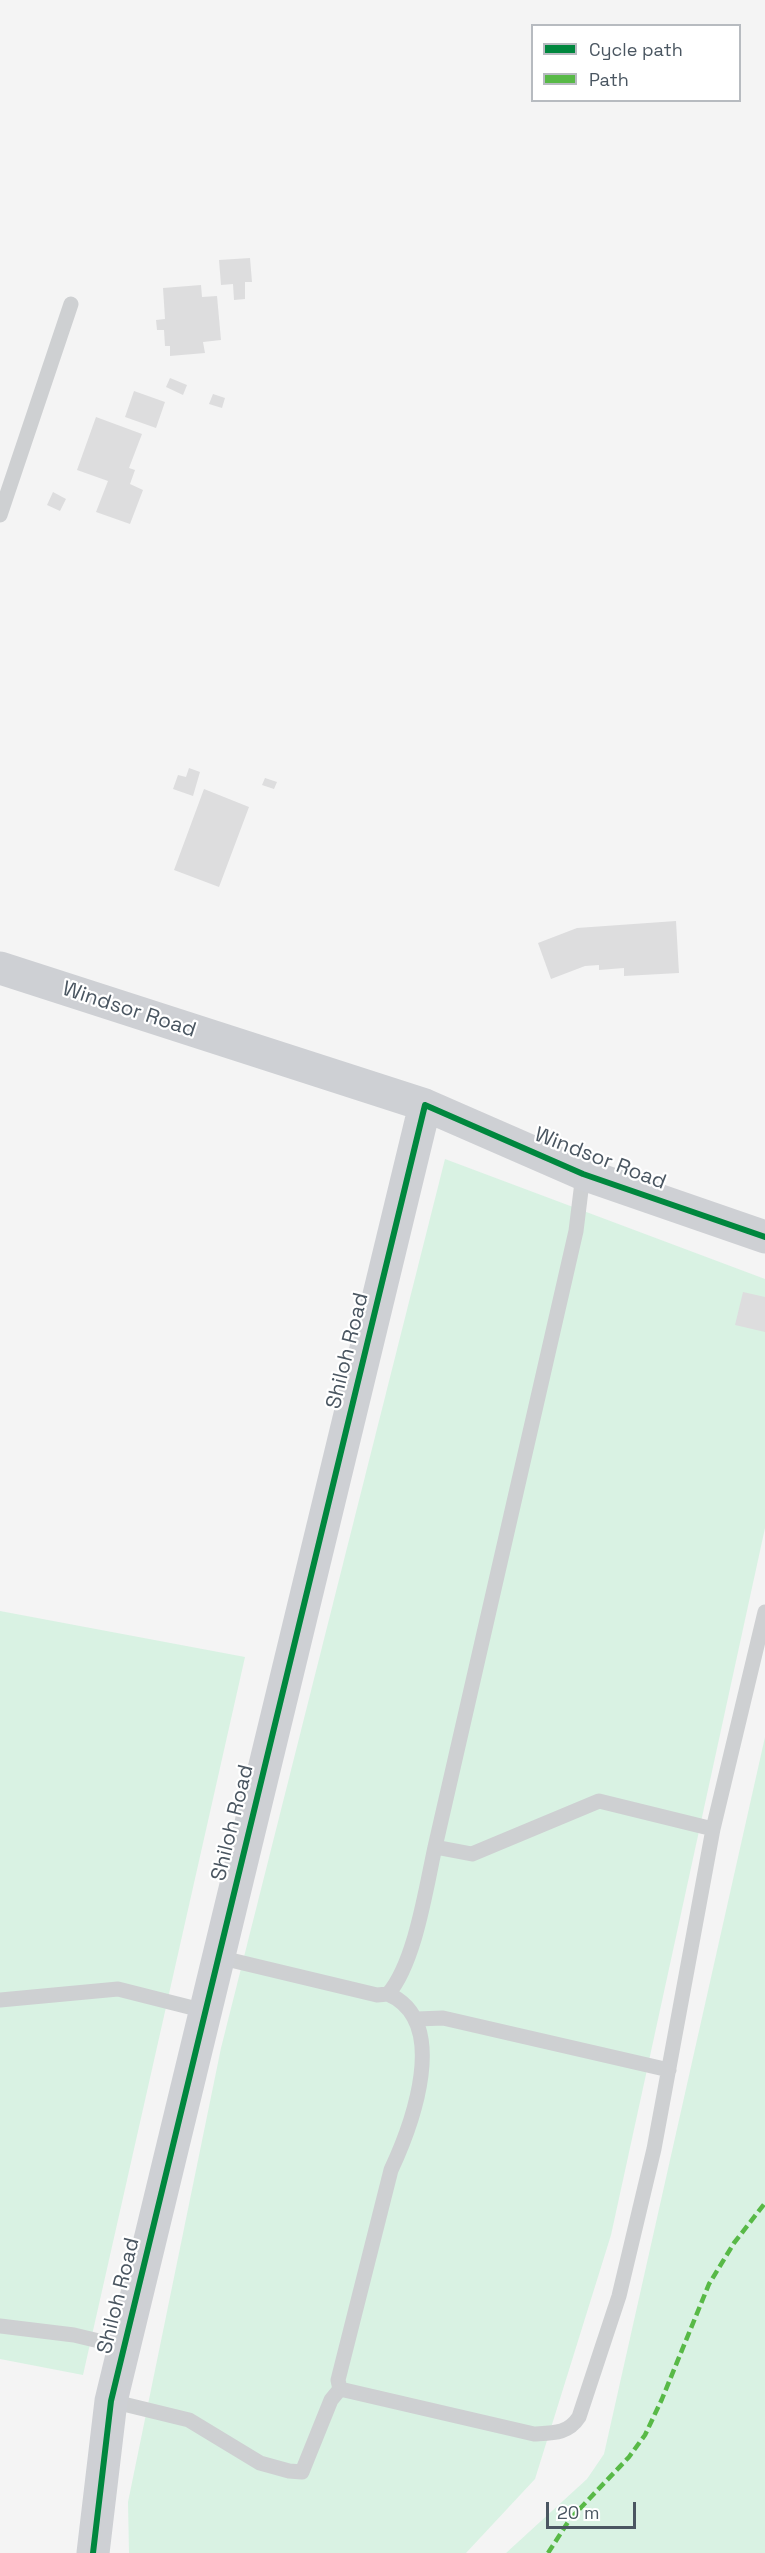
<!DOCTYPE html>
<html>
<head>
<meta charset="utf-8">
<style>
	body { margin:0 }
	#map { position:relative; width:765px; height:2553px; overflow:hidden; background:#f4f4f4; font-family:"Space Grotesk",sans-serif }
	canvas { display:block }
	.legend { position:absolute; left:531px; top:24px; width:210px; height:78px; box-sizing:border-box; background:#fff; border:2px solid #b7bbc0; margin:0; padding:8px 10px; list-style:none; font-size:18px; color:#4a5661 }
	.legend li { display:flex; align-items:center; gap:12px; height:30px }
	.legend b { width:30px; border:2px solid #b7bbc0 }
	.scale { position:absolute; left:546px; top:2502px; width:90px; height:27px; box-sizing:border-box; border:3px solid #4a5661; border-top:0; padding-left:8px; font-size:18px; line-height:21px; white-space:nowrap; color:#4a5661; -webkit-text-stroke:4px #fff; paint-order:stroke }
</style>
</head>
<body>
<div id="map">
<canvas width="765" height="2553"></canvas>
<ul class="legend">
<li><b style="height:8px;background:#00873e"></b>Cycle path</li>
<li><b style="height:8px;background:#58b947"></b>Path</li>
</ul>
<div class="scale">20 m</div>
</div>
<script>
const c = document.querySelector('canvas').getContext('2d');
c.lineJoin = 'round';
function fillPath(path, color) {
  c.fillStyle = color;
  c.fill(path, 'evenodd');
}
function strokePath(path, color, width, dash) {
  c.strokeStyle = color;
  c.lineWidth = width;
  c.lineCap = dash ? 'butt' : 'round';
  c.setLineDash(dash || []);
  c.stroke(path);
}
function drawText(font, color, halo, rows, align = 'center') {
  c.font = font + ' "Space Grotesk",sans-serif';
  c.lineWidth = 4.5;
  c.setLineDash([]);
  c.textBaseline = 'middle';
  c.strokeStyle = halo;
  c.fillStyle = color;
  for (const [text, x, y, turn = 0] of rows) {
    c.save();
    c.translate(x, y);
    c.rotate((+turn || 0) * Math.PI / 180);
    c.textAlign = isNaN(turn) ? turn : align;
    if (halo) c.strokeText(text, 0, 0);
    c.fillText(text, 0, 0);
    c.restore();
  }
}
fillPath(new Path2D(`
	M 445,1159 L 765,1279 L 765,1528 L 611,2235 L 535,2479 L 466,2553 L 129,2553 L 128,2502 L 221,2048 Z
	M 0,1611 L 245,1657 L 83,2375 L 0,2359 Z
	M 765,1737 L 765,2553 L 506,2553 L 587,2479 L 604,2454 Z`), '#d9f2e3');
fillPath(new Path2D(`
	M 250,258 L 252,282 L 245,282 L 245,299 L 234,300 L 233,284 L 221,285 L 219,260 Z
	M 201,285 L 202,297 L 217,296 L 221,340 L 203,342 L 205,353 L 170,356 L 170,346 L 165,346 L 164,330 L 157,330 L 156,320 L 165,319 L 163,288 Z
	M 170,378 L 187,385 L 183,395 L 166,387 Z
	M 134,391 L 165,402 L 156,428 L 125,417 Z
	M 213,394 L 225,398 L 222,408 L 209,404 Z
	M 96,417 L 142,434 L 129,468 L 135,470 L 130,484 L 143,490 L 130,524 L 96,512 L 108,481 L 77,470 Z
	M 53,492 L 66,499 L 60,511 L 47,505 Z
	M 189,768 L 200,772 L 193,796 L 173,789 L 178,775 L 186,777 Z
	M 265,778 L 277,782 L 274,789 L 262,785 Z
	M 204,789 L 249,807 L 219,887 L 174,870 Z
	M 676,921 L 679,973 L 624,976 L 624,968 L 599,970 L 599,965 L 585,966 L 551,979 L 538,943 L 577,928 Z
	M 743,1292 L 765,1297 L 765,1332 L 735,1325 Z`), '#ddddde');
strokePath(new Path2D(`
	M 0,515 L 71,304
	M 713,1829 L 765,1612
	M 218,1957 L 377,1995 L 388,1994 C 415,1963 426,1888 435,1847 L 576,1231 L 583,1174
	M 388,1994 C 451,2021 412,2125 391,2170 L 338,2380 L 340,2389 L 534,2434 C 553,2433 568,2434 579,2417 L 619,2296 L 654,2149 L 713,1829 L 599,1801 L 472,1854 L 435,1847
	M 0,2000 L 118,1989 L 205,2011
	M 417,2019 L 443,2018 L 669,2070
	M 0,2326 L 74,2335 L 124,2347
	M 111,2401 L 189,2420 L 260,2463 L 289,2471 L 302,2472 L 331,2400 L 340,2389`), '#ced0d2', 15);
strokePath(new Path2D(`
	M 0,968 L 425,1105 L 583,1174 L 765,1237
	M 93,2553 L 111,2401 L 425,1105`), '#ced0d4', 33);
strokePath(new Path2D(`
	M 548,2553 L 570,2519 L 629,2457 L 645,2435 L 662,2399 L 709,2284 L 734,2243 L 765,2203`), '#58b947', 4.5, [9, 4.5]);
strokePath(new Path2D(`
	M 93,2553 L 111,2401 L 425,1105 L 583,1174 L 765,1237`), '#00873e', 6);
drawText('21px', '#4a5661', '#fff', [
	["Windsor Road",129,1010,18],
	["Windsor Road",600,1159,21],
	["Shiloh Road",348,1351,-76],
	["Shiloh Road",233,1823,-76],
	["Shiloh Road",119,2296,-76]
]);
</script>
</body>
</html>
